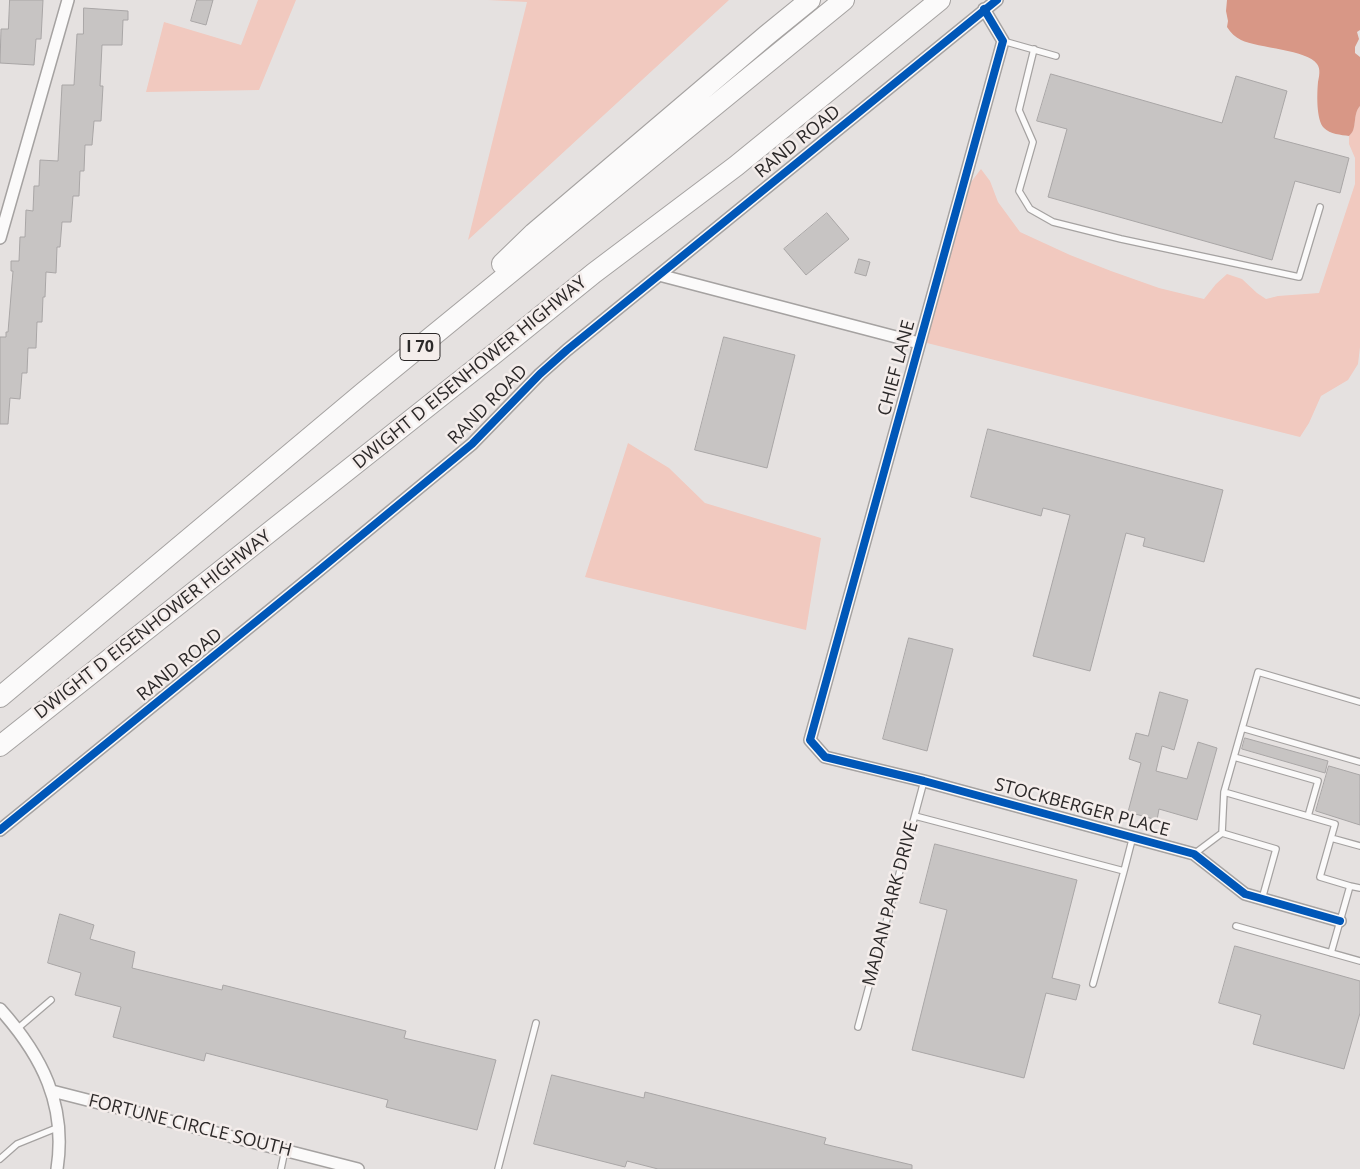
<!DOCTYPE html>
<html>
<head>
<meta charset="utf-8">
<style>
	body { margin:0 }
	canvas { display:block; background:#e5e1e0 }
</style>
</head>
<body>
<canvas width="1360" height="1169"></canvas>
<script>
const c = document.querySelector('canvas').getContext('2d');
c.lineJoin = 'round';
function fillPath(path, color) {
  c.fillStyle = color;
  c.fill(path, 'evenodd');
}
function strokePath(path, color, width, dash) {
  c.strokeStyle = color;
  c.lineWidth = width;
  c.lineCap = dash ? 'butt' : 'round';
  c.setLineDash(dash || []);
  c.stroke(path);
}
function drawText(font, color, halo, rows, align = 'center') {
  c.font = font + ' "Open Sans",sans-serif';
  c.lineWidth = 5;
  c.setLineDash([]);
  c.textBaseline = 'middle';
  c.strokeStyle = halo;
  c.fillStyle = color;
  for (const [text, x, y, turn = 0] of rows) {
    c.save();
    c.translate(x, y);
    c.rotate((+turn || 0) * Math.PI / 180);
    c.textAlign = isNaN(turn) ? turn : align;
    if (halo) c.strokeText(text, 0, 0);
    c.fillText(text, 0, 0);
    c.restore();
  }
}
fillPath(new Path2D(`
	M 258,0 L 296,0 L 259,90 L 146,92 L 164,22 L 241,45 Z
	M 488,0 L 729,0 L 468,240 L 527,2 Z
	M 1360,106 L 1360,347 L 1358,364 L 1348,380 L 1321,396 L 1309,423 L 1300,437 L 927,343 L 928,320 L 971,182 L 981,169 L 990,181 L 998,202 L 1020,232 L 1070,255 L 1111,271 L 1159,288 L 1204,299 L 1216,284 L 1227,274 L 1242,279 L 1257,293 L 1266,299 L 1278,296 L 1319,293 L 1355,184 L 1355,158 L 1349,144 L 1349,136 C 1358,128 1352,115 1360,106 Z
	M 628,443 L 669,468 L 705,503 L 821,538 L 806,630 L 585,577 Z`), '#f1c9bf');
fillPath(new Path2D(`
	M 1227,0 L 1360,0 L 1360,30 L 1357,32 L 1359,39 L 1355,47 L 1355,53 L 1360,57 L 1360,106 C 1352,115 1358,129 1349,136 C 1341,135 1330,134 1324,128 C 1316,120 1317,93 1318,82 C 1319,77 1321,69 1317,64 C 1308,50 1258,48 1241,40 C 1235,37 1231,33 1227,27 L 1228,21 L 1226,11 Z`), '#d89786');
const building = new Path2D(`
	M 10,0 L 43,0 L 41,39 L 36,39 L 34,65 L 0,63 L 1,29 L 8,29 Z
	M 197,0 L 213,0 L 206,25 L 191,21 Z
	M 84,8 L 128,11 L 128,20 L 123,20 L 122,45 L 102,45 L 100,86 L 103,86 L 101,121 L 94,121 L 92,145 L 85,145 L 84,171 L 80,171 L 79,196 L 73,196 L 71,222 L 62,222 L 60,247 L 57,247 L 56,273 L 46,272 L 45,297 L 43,297 L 42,322 L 37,322 L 36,348 L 28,348 L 27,373 L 22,373 L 20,399 L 10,398 L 8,424 L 0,424 L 0,337 L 6,337 L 6,332 L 8,332 L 13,271 L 11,271 L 11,261 L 19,261 L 20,237 L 25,237 L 26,210 L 33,211 L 34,186 L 39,186 L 40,160 L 58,161 L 62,85 L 74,85 L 77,34 L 83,34 Z
	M 1051,74 L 1222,123 L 1236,76 L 1287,91 L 1274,138 L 1349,158 L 1340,193 L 1295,181 L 1272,260 L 1048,197 L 1067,129 L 1037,121 Z
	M 827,213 L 849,239 L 806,275 L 784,249 Z
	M 859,259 L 870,262 L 866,276 L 855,273 Z
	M 724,337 L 795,355 L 767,468 L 695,450 Z
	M 988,429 L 1223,490 L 1204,562 L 1143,546 L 1145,538 L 1126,533 L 1090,671 L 1033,656 L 1070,515 L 1043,508 L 1041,516 L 971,497 Z
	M 909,638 L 953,649 L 927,751 L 883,739 Z
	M 1160,692 L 1188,700 L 1174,750 L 1162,746 L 1156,771 L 1187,779 L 1198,742 L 1217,748 L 1197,820 L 1159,809 L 1157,820 L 1128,812 L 1141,763 L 1129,759 L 1136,733 L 1148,736 Z
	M 1245,738 L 1328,761 L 1325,773 L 1242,749 Z
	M 1329,766 L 1360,775 L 1360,825 L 1316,811 Z
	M 935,844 L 1077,880 L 1052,978 L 1080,985 L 1076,1000 L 1046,993 L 1024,1078 L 912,1050 L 947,910 L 920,903 Z
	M 60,914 L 94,925 L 90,939 L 135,952 L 132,968 L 222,990 L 223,985 L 406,1031 L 404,1038 L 496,1060 L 477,1130 L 386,1107 L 388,1100 L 206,1053 L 204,1061 L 113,1037 L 121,1007 L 75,995 L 81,973 L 48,963 Z
	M 1235,946 L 1360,981 L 1360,1013 L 1344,1069 L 1253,1044 L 1261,1015 L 1219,1003 Z
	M 552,1075 L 644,1098 L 645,1092 L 826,1138 L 824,1144 L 912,1165 L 912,1169 L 658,1169 L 627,1161 L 625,1167 L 534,1144 Z`);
fillPath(building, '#c7c4c3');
strokePath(building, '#a9a6a6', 1);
const lane = new Path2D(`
	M 1003,41 L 1056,56
	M 1034,49 L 1019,110 L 1033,142 L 1019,191 L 1030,209 L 1053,222 L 1121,239 L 1299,277 L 1320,207
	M 1242,728 L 1360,762
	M 1234,757 L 1318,781 L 1308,816
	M 915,816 L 1124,871 L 1133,836
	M 1222,833 L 1224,792
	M 1331,838 L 1360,846
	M 1194,854 L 1222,833 L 1276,849 L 1262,899
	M 1350,886 L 1320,877 L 1335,824 L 1224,792 L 1258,672 L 1360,702
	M 1236,926 L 1360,961
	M 1331,953 L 1350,886 L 1360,888
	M 1093,984 L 1124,871
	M 858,1027 L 924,781
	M 17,1029 L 51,1000
	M 0,1159 L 17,1144 L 59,1127
	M 281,1169 L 285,1150
	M 498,1169 L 536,1023`);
const street = new Path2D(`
	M 984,9 L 1003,41 L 810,740 L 825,757 L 924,781 L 1194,854 L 1245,894 L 1340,921
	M 0,238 L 68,0
	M 659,275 L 919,343
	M 0,830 L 317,572 L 472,444 L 540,374 L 567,350 L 997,0
	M 0,1009 C 42,1056 67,1105 57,1169
	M 52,1091 L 358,1169`);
const highway = new Path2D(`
	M 502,264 L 534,233 L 767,35 L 810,0
	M 0,697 L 364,392 L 844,0
	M 0,746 L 494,354 L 594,273 L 736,166 L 940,0`);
strokePath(lane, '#a5a2a1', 8);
strokePath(street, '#a5a2a1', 14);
strokePath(highway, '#a5a2a1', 22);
strokePath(lane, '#fbfafa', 5.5);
strokePath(street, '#fbfafa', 11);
strokePath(highway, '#fbfafa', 20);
strokePath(new Path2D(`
	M 984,9 L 1003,41 L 810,740 L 825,757 L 924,781 L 1194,854 L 1245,894 L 1340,921
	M 0,830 L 317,572 L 472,444 L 540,374 L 567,350 L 997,0`), '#0057b8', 8);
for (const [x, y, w] of [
	[420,347,40]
]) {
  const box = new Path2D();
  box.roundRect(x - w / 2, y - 13.5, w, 27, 4);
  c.fillStyle = '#f4edeb';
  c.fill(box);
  strokePath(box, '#2c2929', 1);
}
drawText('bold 16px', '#2c2929', null, [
	["I 70",420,347]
]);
drawText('18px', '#2c2929', '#f4edeb', [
	["RAND ROAD",798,142,-39],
	["CHIEF LANE",897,368,-75],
	["DWIGHT D EISENHOWER HIGHWAY",470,373,-39],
	["RAND ROAD",488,405,-45],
	["DWIGHT D EISENHOWER HIGHWAY",153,625,-38],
	["RAND ROAD",180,665,-39],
	["STOCKBERGER PLACE",1082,808,15],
	["MADAN PARK DRIVE",891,904,-75],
	["FORTUNE CIRCLE SOUTH",190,1126,14]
]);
</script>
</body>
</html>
